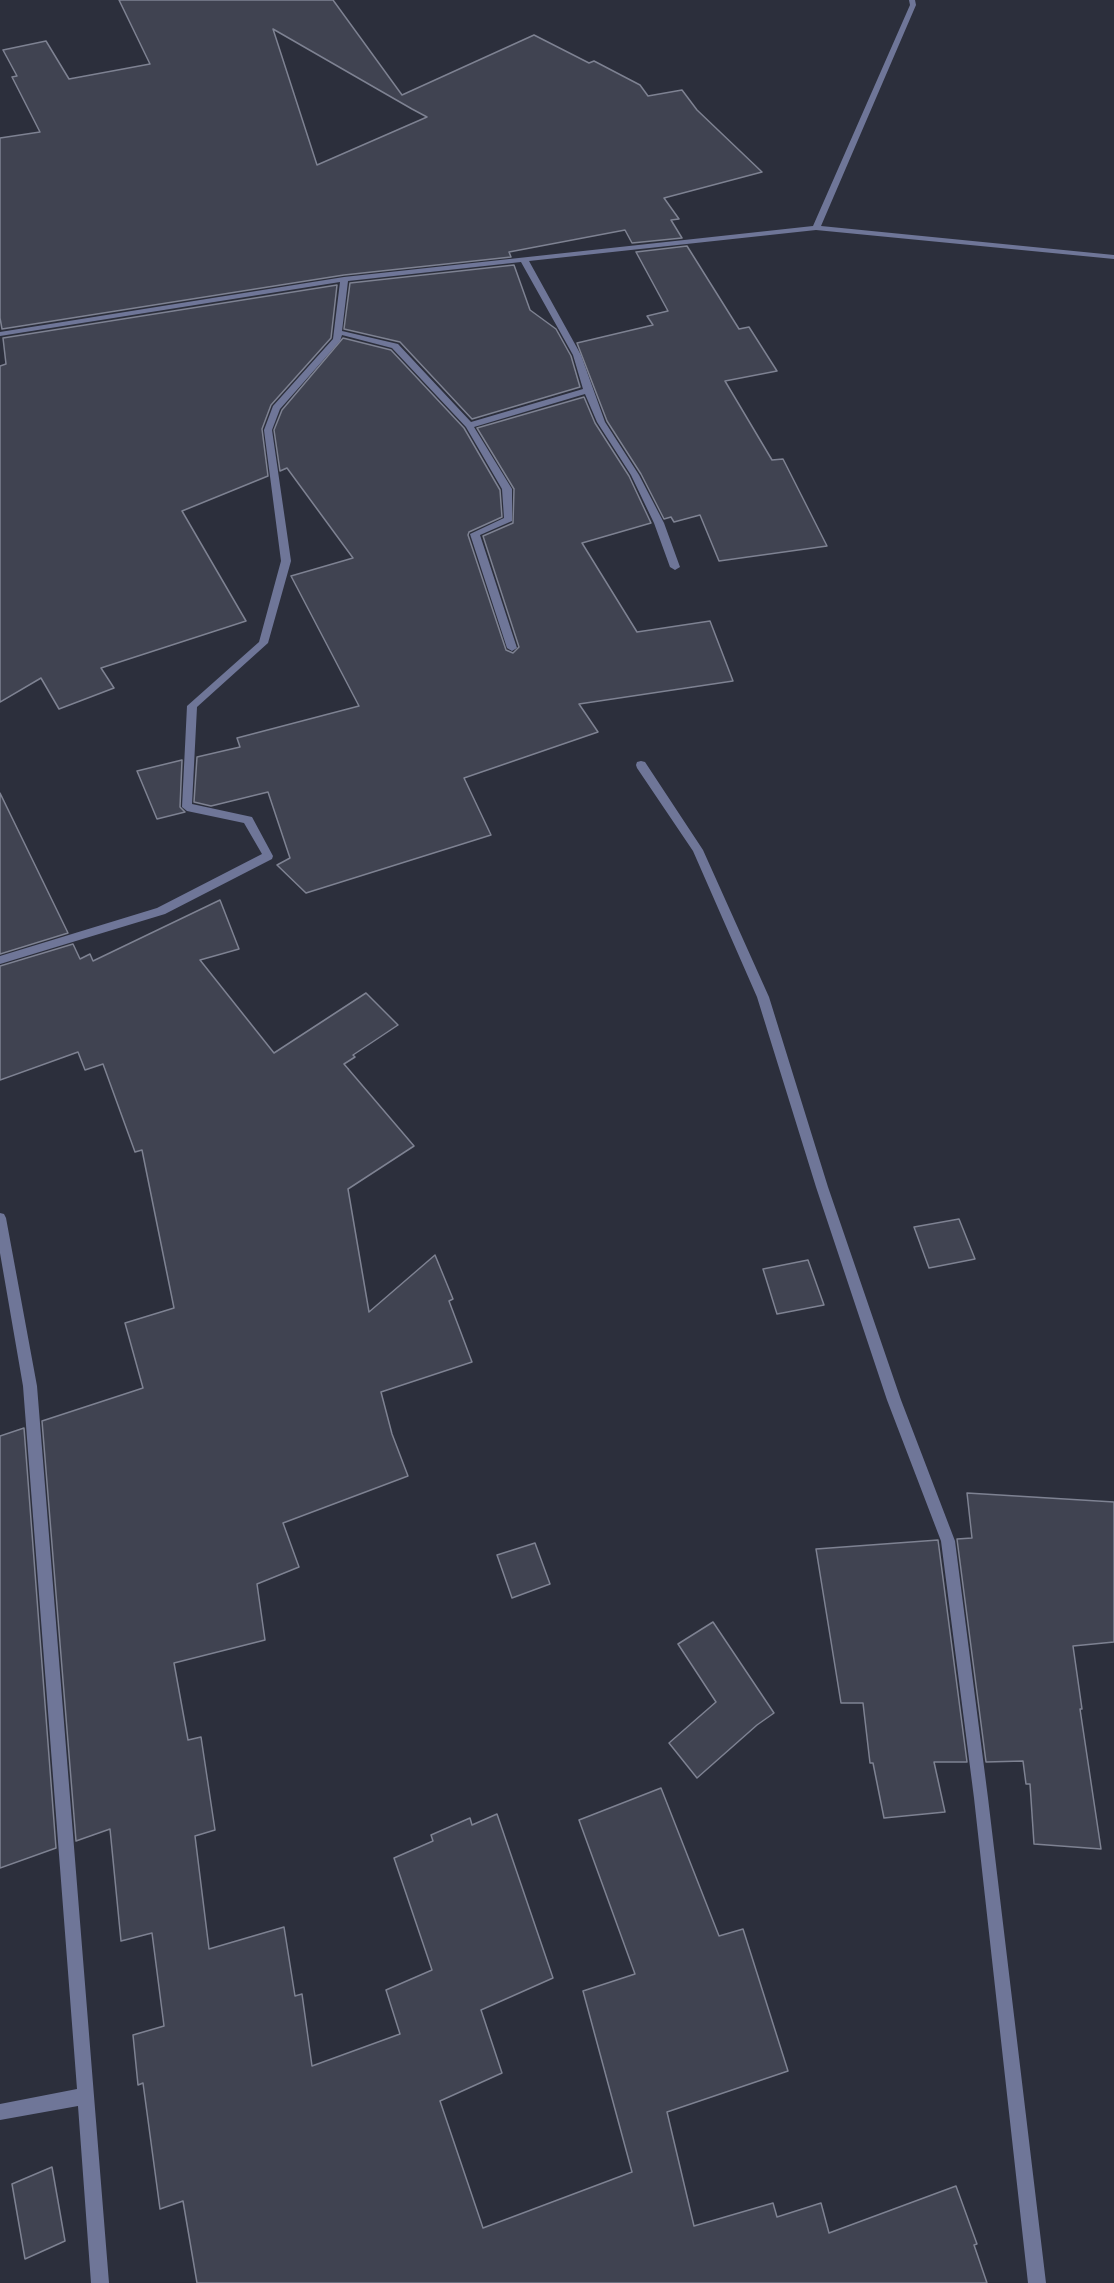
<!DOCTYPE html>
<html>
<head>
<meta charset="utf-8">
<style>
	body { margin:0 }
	canvas { display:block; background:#2c2f3c }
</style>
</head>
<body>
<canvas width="1114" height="2283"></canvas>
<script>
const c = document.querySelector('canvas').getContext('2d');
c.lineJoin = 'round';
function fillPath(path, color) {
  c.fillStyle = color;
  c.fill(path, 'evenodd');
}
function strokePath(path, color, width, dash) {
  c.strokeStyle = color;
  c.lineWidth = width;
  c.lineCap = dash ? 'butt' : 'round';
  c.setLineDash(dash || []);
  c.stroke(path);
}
const building = new Path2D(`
	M 119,0 L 333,0 L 402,95 L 534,35 L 589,63 L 594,61 L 640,85 L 648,96 L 682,90 L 697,110 L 762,172 L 664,198 L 679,219 L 671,220 L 682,238 L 632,243 L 625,230 L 509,252 L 511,257 L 344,275 L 2,329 L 0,318 L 0,138 L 40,132 L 12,77 L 17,76 L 3,50 L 46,41 L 69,79 L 150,64 ZM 273,29 L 412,109 L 427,117 L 317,165 Z
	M 687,246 L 739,329 L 749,327 L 777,371 L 725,381 L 772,460 L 783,459 L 827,546 L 719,561 L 700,515 L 674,522 L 671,517 L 664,519 L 641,474 L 607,421 L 577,343 L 653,325 L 647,316 L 668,311 L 636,252 Z
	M 514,265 L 530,310 L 556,329 L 571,356 L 580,387 L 472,419 L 400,342 L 344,329 L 350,283 Z
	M 337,285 L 331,338 L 271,405 L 262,429 L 268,476 L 182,511 L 246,621 L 101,668 L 114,688 L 59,709 L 41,678 L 0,702 L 0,366 L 6,364 L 3,338 Z
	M 343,338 L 391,350 L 464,428 L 500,490 L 502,517 L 469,532 L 468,535 L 506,650 L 513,653 L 519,647 L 483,536 L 513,523 L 514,489 L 477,428 L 584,397 L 595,423 L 629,476 L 651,523 L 582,543 L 637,632 L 710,621 L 733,681 L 579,704 L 598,732 L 464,778 L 491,835 L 306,893 L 277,865 L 290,858 L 268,792 L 211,806 L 194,802 L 197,757 L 240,747 L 237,738 L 359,706 L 291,576 L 353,558 L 287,468 L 280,471 L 274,430 L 282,410 Z
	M 182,760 L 180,807 L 185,812 L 157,819 L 137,771 Z
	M 0,793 L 68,933 L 0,954 Z
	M 220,900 L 239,949 L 200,960 L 274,1053 L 366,993 L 398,1025 L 353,1055 L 355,1057 L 344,1064 L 414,1146 L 348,1189 L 369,1312 L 435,1255 L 453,1299 L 449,1301 L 472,1362 L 381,1392 L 392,1434 L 408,1476 L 283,1523 L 299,1567 L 257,1584 L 265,1640 L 174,1663 L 188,1740 L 201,1737 L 215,1830 L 195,1836 L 209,1949 L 284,1927 L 295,1996 L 302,1994 L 312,2066 L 400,2034 L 386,1990 L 432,1970 L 394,1858 L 433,1841 L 431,1835 L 470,1818 L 472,1825 L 497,1814 L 553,1978 L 481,2010 L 502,2073 L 440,2101 L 483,2228 L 632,2172 L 583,1991 L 635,1974 L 579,1820 L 661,1788 L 719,1936 L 743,1929 L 788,2071 L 667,2112 L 694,2226 L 773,2203 L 777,2217 L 821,2203 L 829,2233 L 956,2186 L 977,2244 L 974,2245 L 987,2283 L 197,2283 L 183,2201 L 160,2209 L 143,2083 L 138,2085 L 133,2035 L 164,2026 L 152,1933 L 121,1941 L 110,1829 L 76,1841 L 42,1421 L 143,1388 L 125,1323 L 174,1308 L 142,1150 L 135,1152 L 103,1064 L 85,1070 L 78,1052 L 0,1080 L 0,966 L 73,944 L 80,959 L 90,954 L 93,961 Z
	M 959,1219 L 975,1259 L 929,1268 L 914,1227 Z
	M 808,1260 L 824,1305 L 777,1314 L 763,1269 Z
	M 24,1428 L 56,1848 L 0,1868 L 0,1436 Z
	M 967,1493 L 1114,1502 L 1114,1642 L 1073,1646 L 1082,1709 L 1080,1709 L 1101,1849 L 1034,1844 L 1030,1784 L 1026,1784 L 1023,1761 L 986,1762 L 957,1539 L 972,1538 Z
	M 938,1540 L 967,1762 L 934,1762 L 945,1812 L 884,1818 L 873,1763 L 870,1763 L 863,1703 L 841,1703 L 816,1549 Z
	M 535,1543 L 550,1584 L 512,1598 L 497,1555 Z
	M 713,1622 L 774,1713 L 757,1725 L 697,1778 L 669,1743 L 716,1702 L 678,1644 Z
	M 52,2167 L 65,2241 L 25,2259 L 12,2184 Z`);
fillPath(building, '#404351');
strokePath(building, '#7e8292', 1.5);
fillPath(new Path2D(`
	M 909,0 L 915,0 L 916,5 L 821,226 L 1114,255 L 1114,259 L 816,230 L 529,261 L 581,355 L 605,422 L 639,475 L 664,523 L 680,567 L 675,570 L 670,567 L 654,523 L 631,475 L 597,422 L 585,394 L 474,427 L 512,489 L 512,521 L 480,535 L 517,648 L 512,651 L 507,648 L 470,534 L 504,518 L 502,489 L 466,427 L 392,348 L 342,335 L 340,341 L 280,409 L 272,430 L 291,561 L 268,643 L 197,707 L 192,804 L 252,817 L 273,856 L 272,859 L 165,914 L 0,964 L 0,956 L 157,908 L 262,854 L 244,823 L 187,811 L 182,807 L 187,706 L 259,642 L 281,561 L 264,430 L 273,406 L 333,339 L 340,282 L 0,336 L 0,332 L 344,277 L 813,226 L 910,5 ZM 521,262 L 573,355 L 583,389 L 471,422 L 398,344 L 342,331 L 348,281 Z
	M 641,761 L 645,762 L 703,850 L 769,997 L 828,1187 L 901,1400 L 955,1541 L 988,1798 L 1046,2283 L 1028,2283 L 974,1798 L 941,1541 L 887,1400 L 816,1187 L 757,997 L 693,851 L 637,768 L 636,765 L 637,762 Z
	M 0,1213 L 4,1214 L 6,1218 L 37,1386 L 109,2283 L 91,2283 L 78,2106 L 0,2120 L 0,2104 L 77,2089 L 23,1386 L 0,1253 Z`), '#6f7698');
</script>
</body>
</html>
